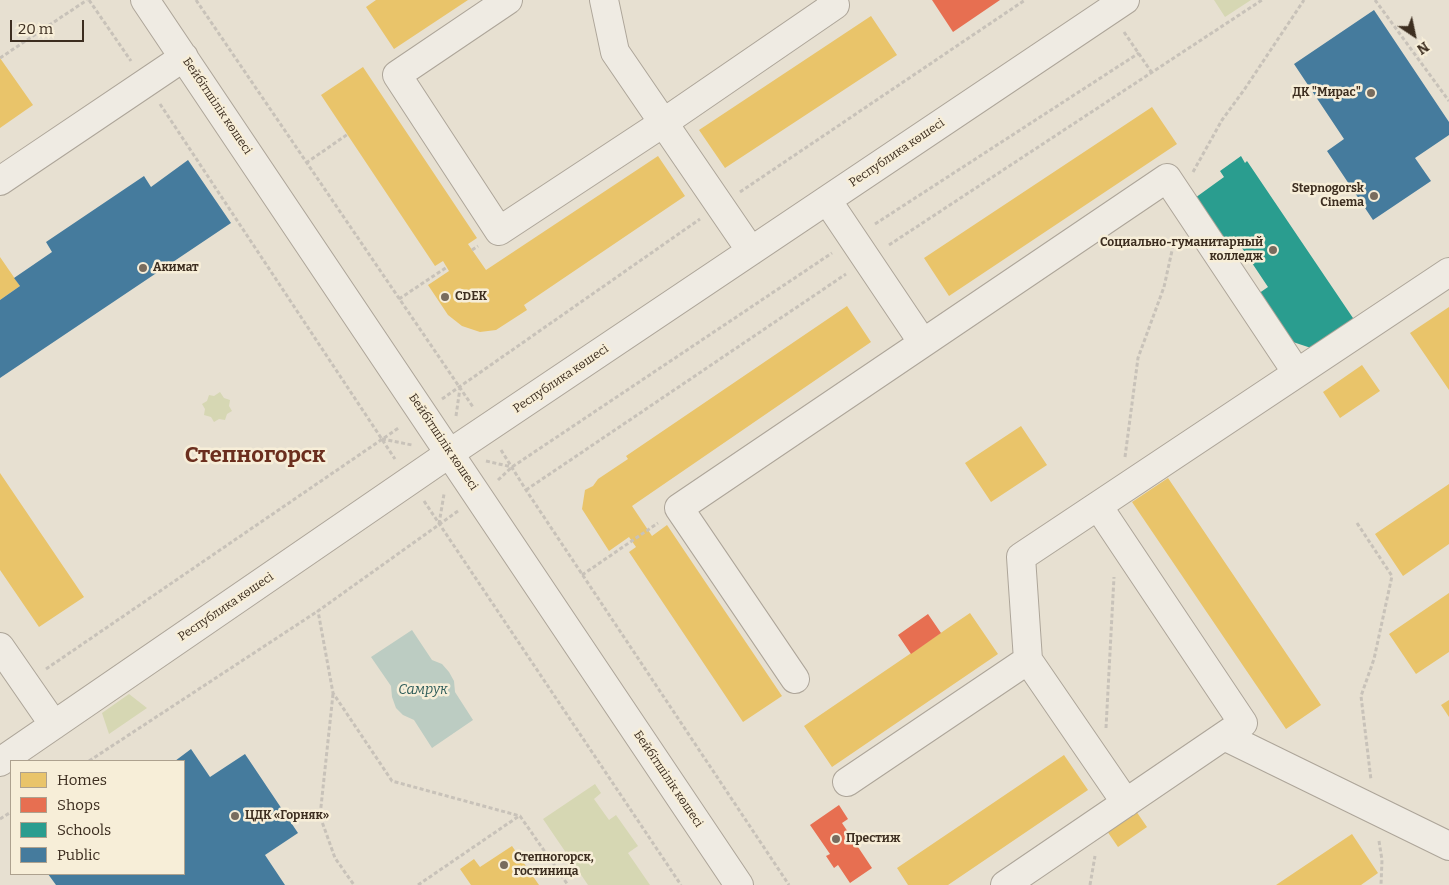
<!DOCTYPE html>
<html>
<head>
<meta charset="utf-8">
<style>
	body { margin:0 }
	#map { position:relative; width:1449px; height:885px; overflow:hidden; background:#e7e0d1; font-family:Bitter,serif }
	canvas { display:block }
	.legend { position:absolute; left:10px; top:760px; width:175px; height:115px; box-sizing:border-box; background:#f7eed8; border:1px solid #ada18e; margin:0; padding:6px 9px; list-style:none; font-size:15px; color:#3d2e20 }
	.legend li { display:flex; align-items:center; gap:10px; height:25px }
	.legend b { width:25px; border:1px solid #ada18e }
	.north { position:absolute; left:1389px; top:10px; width:50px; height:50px; -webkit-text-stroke:4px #f7eed8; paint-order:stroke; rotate:146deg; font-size:14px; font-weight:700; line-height:20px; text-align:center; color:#3d2e20 }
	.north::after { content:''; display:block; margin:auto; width:18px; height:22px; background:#3d2e20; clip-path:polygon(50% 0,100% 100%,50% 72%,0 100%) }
	.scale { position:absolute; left:10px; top:20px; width:74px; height:22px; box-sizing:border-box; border:2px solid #3d2e20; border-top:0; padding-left:6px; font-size:15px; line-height:18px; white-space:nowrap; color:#3d2e20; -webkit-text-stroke:4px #f7eed8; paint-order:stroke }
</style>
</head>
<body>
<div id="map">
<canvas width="1449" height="885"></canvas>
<ul class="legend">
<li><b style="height:14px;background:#e9c46a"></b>Homes</li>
<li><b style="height:14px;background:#e76f51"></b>Shops</li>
<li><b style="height:14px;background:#2a9d8f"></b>Schools</li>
<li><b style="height:14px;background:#457b9d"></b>Public</li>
</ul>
<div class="north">N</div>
<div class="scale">20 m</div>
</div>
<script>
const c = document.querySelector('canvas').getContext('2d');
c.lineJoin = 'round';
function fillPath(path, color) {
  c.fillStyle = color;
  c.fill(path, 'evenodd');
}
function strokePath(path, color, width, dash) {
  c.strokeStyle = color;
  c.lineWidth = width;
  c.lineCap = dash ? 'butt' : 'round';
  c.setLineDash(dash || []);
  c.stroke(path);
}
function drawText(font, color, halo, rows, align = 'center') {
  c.font = font + ' Bitter,serif';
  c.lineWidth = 5;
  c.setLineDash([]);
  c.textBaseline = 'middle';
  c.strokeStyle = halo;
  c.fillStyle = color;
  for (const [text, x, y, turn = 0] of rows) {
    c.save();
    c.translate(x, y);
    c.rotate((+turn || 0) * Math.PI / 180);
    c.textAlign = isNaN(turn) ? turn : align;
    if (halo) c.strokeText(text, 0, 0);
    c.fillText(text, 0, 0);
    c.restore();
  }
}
fillPath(new Path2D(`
	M 1214,0 L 1251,0 L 1225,17 Z
	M 220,392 L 224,398 L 230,400 L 229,406 L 232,411 L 227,414 L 225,420 L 219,419 L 214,422 L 211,417 L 204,415 L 205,409 L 202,404 L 207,401 L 209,395 L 214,396 Z
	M 129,694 L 147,708 L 109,734 L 102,713 Z
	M 595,784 L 601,793 L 594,799 L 609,820 L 616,815 L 638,846 L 628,853 L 650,885 L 588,885 L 543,819 Z`), '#d6d7b3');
fillPath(new Path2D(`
	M 412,630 L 432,660 L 442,664 L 449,672 L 454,681 L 455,692 L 473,720 L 432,748 L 414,720 L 403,715 L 396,708 L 392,697 L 391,686 L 371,657 Z`), '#bcccc2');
fillPath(new Path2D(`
	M 376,0 L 468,0 L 394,49 L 366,7 Z
	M 871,16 L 897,55 L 725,168 L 699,130 Z
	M 0,58 L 33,105 L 0,128 Z
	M 363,67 L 477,238 L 468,244 L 486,270 L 658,156 L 685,196 L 524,305 L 527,310 L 496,330 L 480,332 L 462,326 L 448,315 L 428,285 L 449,271 L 443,261 L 435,266 L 321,95 Z
	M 1152,107 L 1177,144 L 949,296 L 924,258 Z
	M 0,257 L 20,286 L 0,300 Z
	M 847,306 L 871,342 L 632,506 L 652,536 L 667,525 L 782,696 L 743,722 L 629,552 L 636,547 L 629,537 L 609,551 L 582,509 L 585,490 L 593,486 L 598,479 L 628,459 L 626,456 Z
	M 1449,307 L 1449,390 L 1410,333 Z
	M 1362,365 L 1380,391 L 1340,418 L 1323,392 Z
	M 1021,426 L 1047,465 L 991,502 L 965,463 Z
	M 0,473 L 84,597 L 39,627 L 0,570 Z
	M 1168,478 L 1321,705 L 1286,729 L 1132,502 Z
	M 1449,484 L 1449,544 L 1403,576 L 1375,534 Z
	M 1449,593 L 1449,652 L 1416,674 L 1389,634 Z
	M 970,613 L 998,654 L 832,767 L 804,726 Z
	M 1449,700 L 1449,717 L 1441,705 Z
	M 1064,755 L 1088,790 L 948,885 L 908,885 L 897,868 Z
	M 1136,811 L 1147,827 L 1118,847 L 1107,831 Z
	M 1352,834 L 1378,873 L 1361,885 L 1276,885 Z
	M 512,846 L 539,885 L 471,885 L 460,869 L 474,859 L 480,867 Z`), '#e9c46a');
fillPath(new Path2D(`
	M 932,0 L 1000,0 L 953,32 Z
	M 928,614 L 941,633 L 911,654 L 898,635 Z
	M 839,805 L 848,819 L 842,823 L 872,868 L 850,883 L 838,865 L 834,868 L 826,856 L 830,854 L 810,825 Z`), '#e76f51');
fillPath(new Path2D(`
	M 1241,156 L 1245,163 L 1247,161 L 1355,321 L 1314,349 L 1284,339 L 1255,296 L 1268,287 L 1234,236 L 1218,247 L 1188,203 L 1224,177 L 1220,171 Z`), '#2a9d8f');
fillPath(new Path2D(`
	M 1374,10 L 1449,122 L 1449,135 L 1415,158 L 1431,181 L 1373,220 L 1327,151 L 1344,139 L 1294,64 Z
	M 188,160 L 231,223 L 0,378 L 0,300 L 20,286 L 14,278 L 52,252 L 46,242 L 144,176 L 151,187 Z
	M 191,749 L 210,777 L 245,754 L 298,833 L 265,855 L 285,885 L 56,885 L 48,874 L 184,874 L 184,761 L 175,761 Z`), '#457b9d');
const minor = new Path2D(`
	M 145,0 L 739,885
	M 508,0 L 397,75 L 499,231 L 663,123 L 835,5 L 831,0
	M 604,0 L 615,52 L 751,251
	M 0,181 L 184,57
	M 827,200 L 923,343 L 1167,178 L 1297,373
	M 0,647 L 54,725
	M 795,679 L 679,508 L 923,343
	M 1224,736 L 1449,846
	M 0,762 L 450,453 L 1125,0
	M 847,782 L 1028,660
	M 1126,803 L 1028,660 L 1021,557 L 1449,272
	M 1005,885 L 1243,723 L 1098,506`);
strokePath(minor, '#ada599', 30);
strokePath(new Path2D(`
	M 89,0 L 131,61
	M 196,0 L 473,407
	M 1375,0 L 1449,101
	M 1124,32 L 1152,73
	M 0,58 L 87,0
	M 160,104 L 395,459
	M 306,163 L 348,134
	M 1193,172 L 1222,120 L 1244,90 L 1304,0
	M 740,192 L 1025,0
	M 875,224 L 1139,53
	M 889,245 L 1262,0
	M 472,250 L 478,246
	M 399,299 L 447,267
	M 442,399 L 700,219
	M 456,416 L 460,388
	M 382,439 L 412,445
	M 501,450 L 526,490 L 789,885
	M 1125,457 L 1138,358 L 1164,287 L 1175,237
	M 486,461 L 512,467
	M 498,480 L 512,467 L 832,253
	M 526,490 L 846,274
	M 424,501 L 681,885
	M 458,511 L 318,611 L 333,693 L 392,781 L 520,816 L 568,885
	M 1357,523 L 1392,576 L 1374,659 L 1361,696 L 1371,780
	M 439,524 L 444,494
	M 582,575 L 658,523
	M 46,669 L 400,427
	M 333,694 L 320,816 L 335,858 L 354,885
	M 1106,728 L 1114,577
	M 89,761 L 318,611
	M 0,819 L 11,812
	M 1379,841 L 1382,860 L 1381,885
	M 418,885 L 519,816
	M 1090,885 L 1095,856`), '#c8c2b9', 3, [4, 2.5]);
strokePath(minor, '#efebe3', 28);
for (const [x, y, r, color] of [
	[1371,93,5,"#786c5e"],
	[1374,196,5,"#786c5e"],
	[1273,250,5,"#786c5e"],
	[143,268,5,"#786c5e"],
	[445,297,5,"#786c5e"],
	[235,816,5,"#786c5e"],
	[836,839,5,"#786c5e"],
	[504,865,5,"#786c5e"]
]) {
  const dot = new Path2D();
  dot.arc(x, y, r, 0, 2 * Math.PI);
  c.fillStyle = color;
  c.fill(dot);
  strokePath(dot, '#f7eed8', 2);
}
drawText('bold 12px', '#3d2e20', '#f7eed8', [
	["ДК \"Мирас\"",1361,93,"right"],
	["Stepnogorsk",1364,189,"right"],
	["Cinema",1364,203,"right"],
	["Социально-гуманитарный",1263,243,"right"],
	["колледж",1263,257,"right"],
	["Акимат",153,268],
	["CDEK",455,297],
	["ЦДК «Горняк»",245,816],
	["Престиж",846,839],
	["Степногорск,",514,858],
	["гостиница",514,872]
], 'left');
drawText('12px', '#3d2e20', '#f7eed8', [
	["Бейбітшілік көшесі",217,106,56],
	["Республика көшесі",897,153,-34],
	["Республика көшесі",561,379,-34],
	["Бейбітшілік көшесі",443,442,56],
	["Республика көшесі",226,607,-34],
	["Бейбітшілік көшесі",668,779,56]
]);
drawText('italic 14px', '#2f5d5a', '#f7eed8', [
	["Самрук",423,690]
]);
drawText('bold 22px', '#6b2e1e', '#f7eed8', [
	["Степногорск",255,456]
]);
</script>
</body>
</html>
